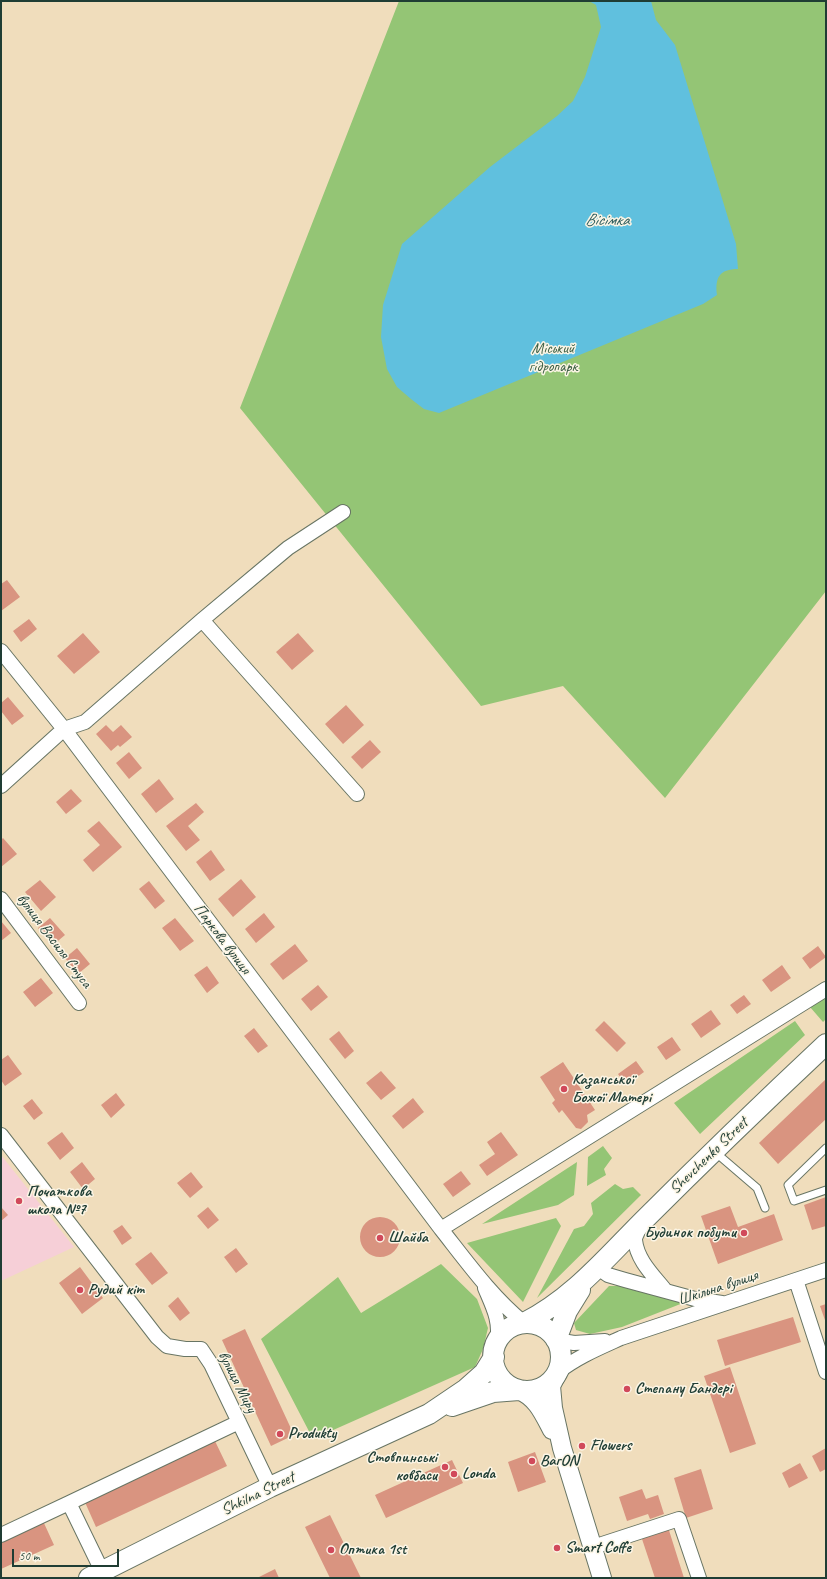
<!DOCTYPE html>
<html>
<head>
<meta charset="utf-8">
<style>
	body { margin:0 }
	#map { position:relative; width:827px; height:1579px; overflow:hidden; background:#f0ddbc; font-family:Caveat,sans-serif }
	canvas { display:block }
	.frame { position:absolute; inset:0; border:2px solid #1f3d34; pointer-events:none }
	.scale { position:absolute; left:12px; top:1549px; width:107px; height:18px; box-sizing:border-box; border:2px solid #1f3d34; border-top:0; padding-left:5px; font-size:12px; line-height:14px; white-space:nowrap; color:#1f3d34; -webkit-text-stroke:3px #fcf5e5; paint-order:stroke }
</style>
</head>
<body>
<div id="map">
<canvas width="827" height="1579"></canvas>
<div class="frame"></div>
<div class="scale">50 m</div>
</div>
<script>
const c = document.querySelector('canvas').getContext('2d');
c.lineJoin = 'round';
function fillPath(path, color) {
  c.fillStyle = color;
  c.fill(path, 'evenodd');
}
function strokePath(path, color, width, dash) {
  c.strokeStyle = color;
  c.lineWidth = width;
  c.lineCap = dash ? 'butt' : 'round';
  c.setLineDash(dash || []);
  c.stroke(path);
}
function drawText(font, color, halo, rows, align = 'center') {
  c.font = font + ' Caveat,sans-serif';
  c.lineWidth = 3;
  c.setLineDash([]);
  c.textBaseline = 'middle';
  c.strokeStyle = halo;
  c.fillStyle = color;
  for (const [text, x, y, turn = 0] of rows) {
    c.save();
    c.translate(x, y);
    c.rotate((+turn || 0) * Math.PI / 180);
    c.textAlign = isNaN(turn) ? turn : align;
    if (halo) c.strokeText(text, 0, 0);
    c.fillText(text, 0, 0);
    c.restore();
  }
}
fillPath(new Path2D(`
	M 1,1155 L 74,1247 L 1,1281 Z`), '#f6cfd7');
fillPath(new Path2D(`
	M 399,1 L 826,1 L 826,591 L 665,798 L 563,686 L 481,706 L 240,408 Z
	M 826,997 L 826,1019 L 823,1022 L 810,1007 Z
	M 795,1021 L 805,1035 L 700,1134 L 674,1103 Z
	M 603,1146 L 612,1158 L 604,1169 L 606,1175 L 587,1186 L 588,1157 Z
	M 577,1162 L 574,1195 L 558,1205 L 482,1224 Z
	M 615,1184 L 623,1189 L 633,1187 L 641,1195 L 537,1298 L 574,1229 L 584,1226 L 593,1214 L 591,1203 Z
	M 556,1218 L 561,1226 L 523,1302 L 467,1243 Z
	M 441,1264 L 477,1299 L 488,1328 L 483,1349 L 475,1367 L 313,1439 L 261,1339 L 338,1277 L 361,1313 Z
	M 609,1286 L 627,1286 L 683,1303 L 622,1327 L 590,1334 L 576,1330 L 574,1323 Z`), '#94c575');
fillPath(new Path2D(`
	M 589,1 L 651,1 L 656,20 L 675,45 L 736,244 L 738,269 C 719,269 715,278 717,295 L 703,304 L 439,413 L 424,409 L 411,399 L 397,387 L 387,369 L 381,337 L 383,305 L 402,244 L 490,167 L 557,116 L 573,101 L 585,77 L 601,27 L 596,5 Z`), '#60c0de');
fillPath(new Path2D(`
	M 7,580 L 20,597 L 1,611 L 1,584 Z
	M 29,619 L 37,629 L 21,642 L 13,631 Z
	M 83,633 L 100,652 L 74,674 L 57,656 Z
	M 298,633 L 314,651 L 292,670 L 276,652 Z
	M 8,697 L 24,716 L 12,725 L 1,711 L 1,703 Z
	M 346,705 L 364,725 L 343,744 L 325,724 Z
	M 106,725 L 113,732 L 121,725 L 132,737 L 120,747 L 118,745 L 111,751 L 96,734 Z
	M 370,740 L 381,752 L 362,769 L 351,757 Z
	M 129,752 L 142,768 L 129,779 L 116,763 Z
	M 159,779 L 174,799 L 156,813 L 141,794 Z
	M 71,789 L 82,801 L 66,814 L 56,802 Z
	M 196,803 L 204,812 L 188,826 L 200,840 L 186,851 L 166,826 Z
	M 99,821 L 122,847 L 93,872 L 83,860 L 100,845 L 87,831 Z
	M 3,838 L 17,854 L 1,867 L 1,840 Z
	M 211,850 L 225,870 L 210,881 L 196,862 Z
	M 241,879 L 256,897 L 233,917 L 218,899 Z
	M 40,880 L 56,897 L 41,911 L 25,892 Z
	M 149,881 L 165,901 L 155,909 L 139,889 Z
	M 264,913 L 275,927 L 256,943 L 245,929 Z
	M 50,918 L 65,935 L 53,945 L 38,928 Z
	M 175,918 L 194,941 L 180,951 L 162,928 Z
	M 1,921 L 11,933 L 1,941 Z
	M 295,944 L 308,961 L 283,980 L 270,964 Z
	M 818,946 L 826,957 L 810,969 L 802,958 Z
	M 77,948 L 90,964 L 78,974 L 65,958 Z
	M 782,965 L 791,978 L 771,992 L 762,980 Z
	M 207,966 L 219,983 L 207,993 L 194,975 Z
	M 41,978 L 53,993 L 35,1007 L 23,992 Z
	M 318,985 L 328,997 L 311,1011 L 301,999 Z
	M 744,995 L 751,1004 L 737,1014 L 730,1005 Z
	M 711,1010 L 721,1024 L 701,1038 L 691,1024 Z
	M 604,1021 L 626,1043 L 617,1052 L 595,1030 Z
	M 254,1028 L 268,1046 L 258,1053 L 244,1036 Z
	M 339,1031 L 354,1051 L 345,1059 L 329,1039 Z
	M 672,1037 L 681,1050 L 666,1060 L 657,1047 Z
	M 8,1055 L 22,1074 L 5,1086 L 1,1080 L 1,1060 Z
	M 636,1061 L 644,1072 L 626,1085 L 618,1074 Z
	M 563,1062 L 595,1110 L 587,1115 L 588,1122 L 581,1129 L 576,1128 L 562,1110 L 559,1113 L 552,1103 L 555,1100 L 540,1077 Z
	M 381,1071 L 396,1088 L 381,1100 L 366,1083 Z
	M 826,1079 L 826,1119 L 778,1164 L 759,1143 Z
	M 116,1093 L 125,1105 L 111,1118 L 101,1105 Z
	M 413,1098 L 424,1112 L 403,1129 L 392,1116 Z
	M 32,1099 L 43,1113 L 34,1120 L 23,1106 Z
	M 62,1132 L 74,1148 L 60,1160 L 47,1143 Z
	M 501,1132 L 518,1155 L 487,1176 L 479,1165 L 495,1154 L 487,1142 Z
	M 82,1162 L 95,1179 L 83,1189 L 70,1172 Z
	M 461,1171 L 471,1184 L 453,1197 L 443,1184 Z
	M 191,1172 L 203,1187 L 190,1198 L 177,1183 Z
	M 826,1197 L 826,1226 L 812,1230 L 804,1205 Z
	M 730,1206 L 738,1227 L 774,1214 L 783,1240 L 718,1264 L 701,1216 Z
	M 1,1207 L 8,1215 L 1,1221 Z
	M 208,1207 L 219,1220 L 208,1229 L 197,1216 Z
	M360 1237a20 20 0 1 1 40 0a20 20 0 1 1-40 0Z
	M 122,1225 L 132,1238 L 122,1245 L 113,1231 Z
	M 236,1248 L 248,1264 L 236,1273 L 224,1257 Z
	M 151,1252 L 168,1273 L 152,1285 L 135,1264 Z
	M 80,1267 L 103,1298 L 82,1314 L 59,1283 Z
	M 178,1297 L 190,1313 L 180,1321 L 168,1306 Z
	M 826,1304 L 826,1323 L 820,1306 Z
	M 793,1317 L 801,1342 L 725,1366 L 717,1340 Z
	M 245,1329 L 294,1435 L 271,1446 L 222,1340 Z
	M 730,1367 L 756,1444 L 730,1453 L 704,1376 Z
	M 214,1439 L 227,1466 L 96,1527 L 84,1500 Z
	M 826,1448 L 826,1469 L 820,1472 L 812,1456 Z
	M 535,1452 L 546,1482 L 518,1492 L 508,1462 Z
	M 452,1460 L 463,1483 L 386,1518 L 375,1495 Z
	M 800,1463 L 808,1478 L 789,1488 L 782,1473 Z
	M 701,1469 L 713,1509 L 686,1518 L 674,1478 Z
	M 642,1489 L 646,1499 L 658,1495 L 664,1514 L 650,1519 L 648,1514 L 627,1521 L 619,1497 Z
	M 330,1515 L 361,1578 L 330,1578 L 305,1527 Z
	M 43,1521 L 54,1545 L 1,1569 L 1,1541 Z
	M 667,1524 L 684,1578 L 655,1578 L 640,1533 Z
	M 275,1569 L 279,1578 L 257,1578 Z`), '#d99480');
const service = new Path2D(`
	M 826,1148 L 788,1185 L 794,1201 L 826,1190
	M 715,1152 L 757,1188 L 765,1208`);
const minor = new Path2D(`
	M 202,620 L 357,794
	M 1,651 L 64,729 L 441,1229
	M 1,786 L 64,729 L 85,722 L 202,620 L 288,548 L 343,512
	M 1,899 L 79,1003
	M 1,1135 L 157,1337 L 167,1346 L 185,1349 L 201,1349 L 211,1364 L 270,1487
	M 641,1225 C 639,1230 635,1236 635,1240 C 637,1260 653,1275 665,1290
	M 598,1268 L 608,1275 L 625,1280 L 695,1299 L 722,1303
	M 796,1280 L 826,1372
	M 485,1288 C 493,1307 501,1321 497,1342
	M 524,1323 C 492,1297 467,1262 441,1229 L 826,989
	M 556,1340 L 574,1343 L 605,1341
	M 558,1372 C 577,1357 599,1348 621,1338 L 826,1270
	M 69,1503 L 239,1422
	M 1,1535 L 69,1503 L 102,1571
	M 593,1547 L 679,1519 L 699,1578`);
const tertiary = new Path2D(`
	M 558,1372 L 551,1386 L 553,1408 L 562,1448 L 602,1578
	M 519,1390 C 537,1398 543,1413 552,1430`);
const secondary = new Path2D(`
	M 524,1323 C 572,1299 606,1258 643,1221 C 703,1161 764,1102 826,1044
	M493 1357a34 34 0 1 1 68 0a34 34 0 1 1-68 0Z
	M 556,1340 L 567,1311 L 580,1290
	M 452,1406 L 493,1392 L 519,1390
	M 89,1578 L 270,1487 L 429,1414 L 466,1389 L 484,1373 L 494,1357`);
strokePath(service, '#687564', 9);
strokePath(minor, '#687564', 16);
strokePath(tertiary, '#687564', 20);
strokePath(secondary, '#687564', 22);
strokePath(service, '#fff', 7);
strokePath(minor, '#fff', 14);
strokePath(tertiary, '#fff', 18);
strokePath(secondary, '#fff', 20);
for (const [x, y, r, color] of [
	[564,1089,4,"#d1495b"],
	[19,1201,4,"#d1495b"],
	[744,1233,4,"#d1495b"],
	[380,1238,4,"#d1495b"],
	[80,1290,4,"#d1495b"],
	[627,1389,4,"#d1495b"],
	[280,1434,4,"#d1495b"],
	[582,1446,4,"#d1495b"],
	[532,1461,4,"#d1495b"],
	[445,1467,4,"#d1495b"],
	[454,1474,4,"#d1495b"],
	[557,1548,4,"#d1495b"],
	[331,1550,4,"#d1495b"]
]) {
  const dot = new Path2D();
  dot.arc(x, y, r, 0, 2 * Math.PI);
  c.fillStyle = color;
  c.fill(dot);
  strokePath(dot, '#fcf5e5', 1.5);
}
drawText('16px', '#3c5f44', '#fcf5e5', [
	["Міський",553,349],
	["гідропарк",553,367]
]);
drawText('16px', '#1f3d34', '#fcf5e5', [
	["Паркова вулиця",222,939,53],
	["вулиця Василя Стуса",54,941,53],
	["Shevchenko Street",709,1156,-44],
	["Шкільна вулиця",718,1288,-18],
	["вулиця Миру",237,1382,63],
	["Shkilna Street",258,1494,-26]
]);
drawText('bold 16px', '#1f3d34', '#fcf5e5', [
	["Казанської",572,1080],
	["Божої Матері",572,1098],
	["Початкова",27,1192],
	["школа №7",27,1210],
	["Будинок побути",736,1233,"right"],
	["Шайба",388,1238],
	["Рудий кіт",88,1290],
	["Степану Бандері",635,1389],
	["Produkty",288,1434],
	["Flowers",590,1446],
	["Стовпинські",437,1458,"right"],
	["ковбаси",437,1476,"right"],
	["ВагON",540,1461],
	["Londa",462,1474],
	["Smart Coffe",565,1548],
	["Оптика 1st",339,1550]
], 'left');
drawText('italic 17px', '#2f5e5e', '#fcf5e5', [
	["Вісімка",607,221]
]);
</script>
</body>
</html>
